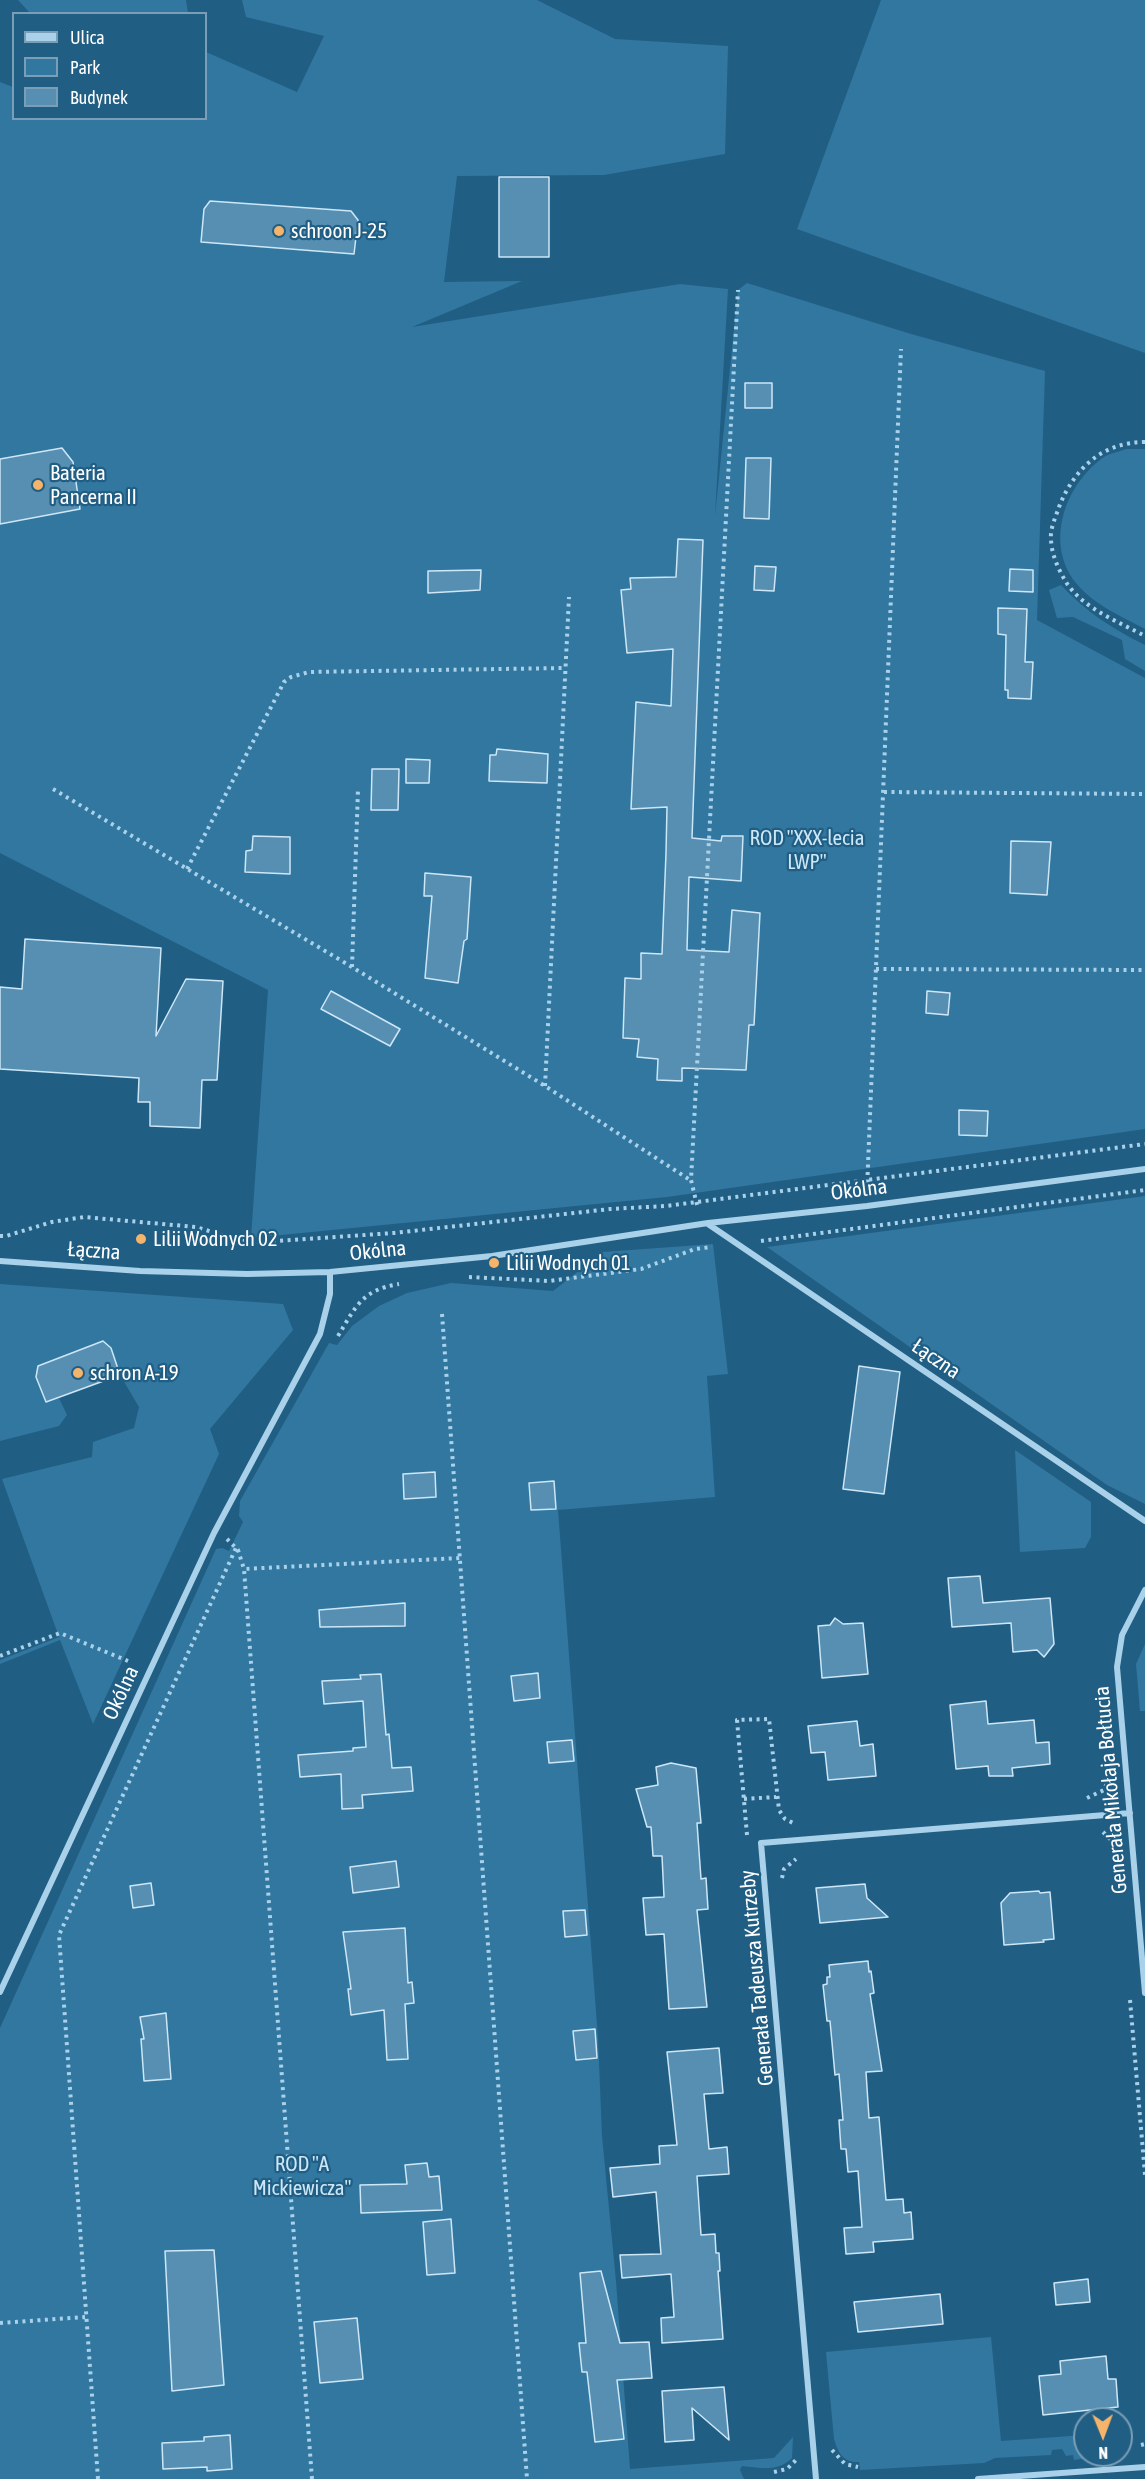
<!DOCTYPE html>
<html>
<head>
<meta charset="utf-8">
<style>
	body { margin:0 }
	#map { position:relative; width:1145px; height:2479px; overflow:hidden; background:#215e84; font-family:"Asap Condensed",sans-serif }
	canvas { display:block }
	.legend { position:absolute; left:12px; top:12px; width:195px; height:108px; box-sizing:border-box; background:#215e84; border:2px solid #7a9eb5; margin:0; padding:8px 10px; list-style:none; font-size:18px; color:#fff }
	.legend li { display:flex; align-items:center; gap:12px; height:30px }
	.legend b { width:30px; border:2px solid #7a9eb5 }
	.north { position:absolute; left:1073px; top:2407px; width:60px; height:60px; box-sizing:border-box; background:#215e84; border:2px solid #7a9eb5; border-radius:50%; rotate:179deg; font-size:16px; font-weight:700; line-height:24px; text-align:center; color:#fff }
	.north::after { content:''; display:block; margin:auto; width:21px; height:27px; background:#f5b46b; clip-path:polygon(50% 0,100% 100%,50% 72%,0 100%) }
</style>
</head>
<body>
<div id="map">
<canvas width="1145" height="2479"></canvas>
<ul class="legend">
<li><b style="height:8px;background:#a9d1e9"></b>Ulica</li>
<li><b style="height:16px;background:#3177a0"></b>Park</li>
<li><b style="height:16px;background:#568fb2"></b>Budynek</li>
</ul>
<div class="north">N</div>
</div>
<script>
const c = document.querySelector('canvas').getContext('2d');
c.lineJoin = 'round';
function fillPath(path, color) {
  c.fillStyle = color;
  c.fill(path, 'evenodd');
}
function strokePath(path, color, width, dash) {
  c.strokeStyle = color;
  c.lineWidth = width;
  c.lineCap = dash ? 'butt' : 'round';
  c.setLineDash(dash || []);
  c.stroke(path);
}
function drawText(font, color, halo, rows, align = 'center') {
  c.font = font + ' "Asap Condensed",sans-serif';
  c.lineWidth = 4.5;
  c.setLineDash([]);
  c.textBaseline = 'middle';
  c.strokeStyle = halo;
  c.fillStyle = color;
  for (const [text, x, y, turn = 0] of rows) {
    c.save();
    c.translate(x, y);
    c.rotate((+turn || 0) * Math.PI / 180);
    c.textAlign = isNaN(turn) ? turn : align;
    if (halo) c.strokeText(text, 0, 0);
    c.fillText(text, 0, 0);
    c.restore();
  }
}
fillPath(new Path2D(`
	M 18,0 L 186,0 L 188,13 L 30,13 Z
	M 242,0 L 537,0 L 615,39 L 728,46 L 725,154 L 604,175 L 457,176 L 444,282 L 522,281 L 412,327 L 680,284 L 728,289 L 715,516 L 738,290 L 747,283 L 911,334 L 1045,371 L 1037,620 L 1145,678 L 1145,1129 L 667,1197 L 251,1238 L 268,990 L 0,853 L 0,82 L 13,87 L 14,118 L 206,118 L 206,52 L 297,92 L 324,36 L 246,17 Z
	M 881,0 L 1145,0 L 1145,353 L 797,229 Z
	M 1126,449 L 1145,449 L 1145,629 C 1121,616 1094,605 1076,583 C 1044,543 1065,484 1104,457 C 1110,453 1119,452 1126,449 Z
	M 1061,585 C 1086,612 1113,629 1145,645 L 1145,671 L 1125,659 L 1122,640 L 1073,617 L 1057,618 L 1049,590 Z
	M 1145,1196 L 1145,1504 L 1107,1485 L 767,1247 Z
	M 713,1244 L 728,1374 L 707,1376 L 715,1497 L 558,1510 L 598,2038 L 602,2136 L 616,2281 L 630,2469 L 774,2458 L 793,2437 L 792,2458 C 778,2472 761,2468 742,2466 L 740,2470 L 744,2479 L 0,2479 L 0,2028 L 216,1549 L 222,1548 L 229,1551 L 243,1522 L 239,1516 L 240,1501 L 329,1343 L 337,1345 L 352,1326 L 379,1306 L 407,1293 L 451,1283 L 553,1291 L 603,1252 Z
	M 0,1284 L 283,1304 L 293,1330 L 210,1429 L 219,1454 L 93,1724 L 60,1640 L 0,1664 L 0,1660 L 59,1637 L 2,1479 L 92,1457 L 93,1442 L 134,1428 L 139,1407 L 120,1375 L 111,1348 L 103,1341 L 38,1366 L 36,1377 L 46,1402 L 59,1398 L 67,1415 L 59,1426 L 0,1441 Z
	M 1015,1450 L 1091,1502 L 1091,1537 L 1085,1548 L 1020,1552 Z
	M 1145,1644 L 1145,1711 L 1140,1711 L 1136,1664 Z
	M 991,2337 L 1001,2441 L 1085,2435 L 1085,2444 L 1078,2444 L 1078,2447 L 1085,2448 L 1085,2455 L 1092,2455 L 1092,2457 L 1074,2460 L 1073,2455 L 1066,2456 L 1062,2449 L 1052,2450 L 1051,2455 L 995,2458 L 984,2463 L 860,2470 L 859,2462 C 843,2463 838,2452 834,2439 L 826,2352 Z`), '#3177a0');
const building = new Path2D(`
	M 499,177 L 549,177 L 549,257 L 499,257 Z
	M 210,201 L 351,211 L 358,220 L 354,254 L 201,242 L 204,209 Z
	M 745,383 L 772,383 L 772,408 L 745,408 Z
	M 62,448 L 73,462 L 80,509 L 0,524 L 0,459 Z
	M 746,458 L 771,458 L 769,519 L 744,518 Z
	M 678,539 L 703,540 L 692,838 L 721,841 L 722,836 L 743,836 L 741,881 L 689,877 L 687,950 L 729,952 L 732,910 L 760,913 L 754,1025 L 749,1025 L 746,1070 L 682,1068 L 682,1081 L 657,1080 L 658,1059 L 637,1057 L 639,1039 L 623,1038 L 625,978 L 641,979 L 641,953 L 662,954 L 666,853 L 667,807 L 631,809 L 636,702 L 671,706 L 673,649 L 627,653 L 621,590 L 631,589 L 630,578 L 676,577 Z
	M 755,566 L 776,567 L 774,591 L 754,590 Z
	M 1010,569 L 1033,570 L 1033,592 L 1009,591 Z
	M 481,570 L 480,590 L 428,593 L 428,571 Z
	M 998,608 L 1027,609 L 1025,662 L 1033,662 L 1031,699 L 1008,698 L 1008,690 L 1005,690 L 1006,635 L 998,634 Z
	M 497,749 L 548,754 L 547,783 L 489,781 L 490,755 L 496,755 Z
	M 406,759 L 430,760 L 429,783 L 406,783 Z
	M 372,769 L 399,769 L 398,810 L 371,810 Z
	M 253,836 L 290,837 L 290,874 L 245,872 L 246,851 L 252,850 Z
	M 1011,841 L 1051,842 L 1047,895 L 1010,893 Z
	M 425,873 L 471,877 L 467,939 L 464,941 L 458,983 L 425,978 L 432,896 L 424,896 Z
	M 25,939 L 161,948 L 156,1036 L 186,979 L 223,981 L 217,1080 L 202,1080 L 200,1128 L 150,1126 L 150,1102 L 138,1102 L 139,1078 L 0,1069 L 0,987 L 22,989 Z
	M 331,991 L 400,1029 L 390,1046 L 321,1009 Z
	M 927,991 L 950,993 L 948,1015 L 926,1013 Z
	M 959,1110 L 988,1111 L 987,1136 L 959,1135 Z
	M 103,1341 L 111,1348 L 120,1375 L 46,1402 L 36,1377 L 38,1366 Z
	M 859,1366 L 900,1372 L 884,1494 L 843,1489 Z
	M 435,1472 L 436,1497 L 404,1499 L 403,1474 Z
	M 554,1481 L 556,1509 L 531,1510 L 529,1483 Z
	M 980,1576 L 983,1603 L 1050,1598 L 1054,1644 L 1044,1657 L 1037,1650 L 1013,1652 L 1011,1623 L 952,1627 L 948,1578 Z
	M 405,1603 L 405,1626 L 320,1627 L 319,1610 Z
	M 835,1618 L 843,1624 L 863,1623 L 868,1674 L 822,1678 L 818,1626 L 830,1625 Z
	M 538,1673 L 540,1698 L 514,1701 L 511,1676 Z
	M 381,1674 L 386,1735 L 389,1734 L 392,1768 L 411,1767 L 413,1791 L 362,1795 L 363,1808 L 342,1809 L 341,1774 L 300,1777 L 298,1755 L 353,1751 L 353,1748 L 366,1747 L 363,1701 L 324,1704 L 322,1681 L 361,1679 L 360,1675 Z
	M 986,1701 L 988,1724 L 1034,1720 L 1036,1743 L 1049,1742 L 1050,1764 L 1012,1768 L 1013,1776 L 989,1776 L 988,1766 L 956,1769 L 950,1705 Z
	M 857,1721 L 860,1746 L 873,1744 L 876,1776 L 828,1780 L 825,1752 L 811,1753 L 808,1726 Z
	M 572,1740 L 574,1761 L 549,1763 L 547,1742 Z
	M 671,1763 L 696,1768 L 701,1823 L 697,1823 L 701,1879 L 706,1878 L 708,1909 L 697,1910 L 707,2007 L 669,2009 L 664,1934 L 646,1935 L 643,1898 L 664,1897 L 662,1856 L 653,1856 L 651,1827 L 647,1827 L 636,1789 L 658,1785 L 656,1767 Z
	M 396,1861 L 399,1887 L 353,1893 L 350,1867 Z
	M 151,1883 L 154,1905 L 133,1908 L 130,1886 Z
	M 865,1884 L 867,1898 L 888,1917 L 820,1923 L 816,1888 Z
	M 1039,1891 L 1040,1893 L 1050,1892 L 1054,1939 L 1043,1940 L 1044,1942 L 1004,1945 L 1001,1903 L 1010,1893 Z
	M 585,1910 L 587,1935 L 565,1937 L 563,1911 Z
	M 405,1928 L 408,1983 L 412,1982 L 414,2003 L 405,2004 L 408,2059 L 387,2060 L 384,2010 L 351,2015 L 348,1989 L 351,1989 L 343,1932 Z
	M 868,1961 L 869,1972 L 871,1971 L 874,1993 L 870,1994 L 882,2071 L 866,2072 L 869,2118 L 879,2117 L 886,2200 L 903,2199 L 904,2213 L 911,2212 L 913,2239 L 873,2242 L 874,2252 L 846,2254 L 844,2228 L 862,2227 L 858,2171 L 848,2172 L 846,2149 L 841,2149 L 839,2120 L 843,2120 L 839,2074 L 835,2075 L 830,2021 L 827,2021 L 823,1985 L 827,1984 L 827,1977 L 830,1977 L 829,1965 Z
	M 166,2013 L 171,2079 L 144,2081 L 141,2039 L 144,2039 L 140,2017 Z
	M 595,2029 L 597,2058 L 576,2060 L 573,2031 Z
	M 719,2048 L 723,2093 L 704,2094 L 709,2149 L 727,2147 L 729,2174 L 697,2176 L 701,2235 L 715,2234 L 716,2253 L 719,2253 L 720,2271 L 718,2271 L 723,2339 L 662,2343 L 661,2318 L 674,2317 L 671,2274 L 622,2278 L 620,2255 L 661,2254 L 656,2192 L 613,2197 L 610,2168 L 660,2164 L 659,2146 L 677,2145 L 667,2052 Z
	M 427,2163 L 429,2177 L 439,2176 L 442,2210 L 361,2213 L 360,2185 L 407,2184 L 405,2165 Z
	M 451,2219 L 455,2273 L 427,2275 L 423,2222 Z
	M 214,2250 L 224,2385 L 172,2391 L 165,2251 Z
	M 601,2271 L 620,2343 L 649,2342 L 652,2378 L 617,2380 L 624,2439 L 595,2442 L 587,2372 L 582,2372 L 579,2343 L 586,2343 L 580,2273 Z
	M 1088,2279 L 1090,2302 L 1056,2305 L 1054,2283 Z
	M 940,2294 L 943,2324 L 858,2332 L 854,2302 Z
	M 357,2318 L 363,2379 L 320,2383 L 314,2322 Z
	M 1106,2356 L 1108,2379 L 1116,2379 L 1118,2407 L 1043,2415 L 1039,2376 L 1061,2374 L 1060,2361 Z
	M 724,2387 L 729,2440 L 692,2408 L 694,2440 L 665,2442 L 662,2391 Z
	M 230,2435 L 232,2469 L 207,2471 L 207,2467 L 163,2469 L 162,2443 L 204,2441 L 204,2437 Z`);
fillPath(building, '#568fb2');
strokePath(building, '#cde7f7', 1.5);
strokePath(new Path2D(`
	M 1145,442 C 1102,442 1074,469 1059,507 C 1056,516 1050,529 1051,538 C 1051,553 1058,569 1066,582 C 1082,608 1119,622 1145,636
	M 53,789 L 352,967 L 545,1086 L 690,1180
	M 884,792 L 1145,794
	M 187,869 L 284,682 L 291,677 L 309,672 L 565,668
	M 352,967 L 358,789
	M 876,969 L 1145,970
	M 545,1086 L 569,597
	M 867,1190 L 901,349
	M 697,1205 L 691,1180 L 738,290
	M 0,1236 L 6,1236 L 52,1222 L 84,1217 L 196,1227 L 232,1238 L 260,1242 L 394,1233 L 610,1209 L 666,1206 L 1145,1144
	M 761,1241 L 1145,1190
	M 469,1277 L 549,1281 L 641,1269 L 695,1249 L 712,1247
	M 442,1314 L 527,2479
	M 338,1336 C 356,1306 362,1290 399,1284
	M 227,1539 L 238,1550 L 244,1569
	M 0,1656 L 60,1633 L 128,1661
	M 1087,1798 L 1104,1790 L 1109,1778
	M 744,1799 L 776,1797
	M 1103,1832 L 1114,1843
	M 747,1835 L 737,1720 L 769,1719 L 779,1810 L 785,1819 L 793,1823
	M 782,1878 L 784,1869 L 796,1859
	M 1130,2000 L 1145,2175
	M 0,2323 L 85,2317
	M 1141,2445 L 1145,2444
	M 832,2450 L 845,2464 L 858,2467
	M 774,2472 L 787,2469 L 797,2459
	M 98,2479 L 59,1935 L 236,1548
	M 312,2479 L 244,1569 L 460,1558`), '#a9d1e9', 4, [3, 4.5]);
strokePath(new Path2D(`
	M 708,1224 L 1145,1521
	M 0,1261 L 140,1271 L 247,1274 L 330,1272 L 492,1256 L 708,1223 L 867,1206 L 1145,1169
	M 1145,1590 L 1122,1635 L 1117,1667 L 1145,1993
	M 0,1992 L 214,1533 L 320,1334 L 330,1294 L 330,1272
	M 816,2479 L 761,1843 L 1130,1813
	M 978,2479 L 1145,2467`), '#a9d1e9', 6);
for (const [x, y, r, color] of [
	[279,231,6,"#f5b46b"],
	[38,485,6,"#f5b46b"],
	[141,1239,6,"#f5b46b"],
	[494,1263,6,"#f5b46b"],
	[78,1373,6,"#f5b46b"]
]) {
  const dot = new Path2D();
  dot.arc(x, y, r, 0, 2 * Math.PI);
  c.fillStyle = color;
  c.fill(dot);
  strokePath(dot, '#215e84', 2);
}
drawText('21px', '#fff', '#215e84', [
	["schroon J-25",291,231],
	["Bateria",50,473],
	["Pancerna II",50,497],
	["Lilii Wodnych 02",153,1239],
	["Lilii Wodnych 01",506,1263],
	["schron A-19",90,1373]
], 'left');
drawText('21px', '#cde7f7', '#215e84', [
	["ROD \"XXX-lecia",807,838],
	["LWP\"",807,862],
	["ROD \"A",302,2164],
	["Mickiewicza\"",302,2188]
]);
drawText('21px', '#fff', '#215e84', [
	["Okólna",859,1190,-7],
	["Łączna",94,1251,4],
	["Okólna",378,1251,-6],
	["Łączna",936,1359,34],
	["Okólna",121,1693,-65],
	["Generała Mikołaja Bołtucia",1111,1790,-95],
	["Generała Tadeusza Kutrzeby",757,1978,-95]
]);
</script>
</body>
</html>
